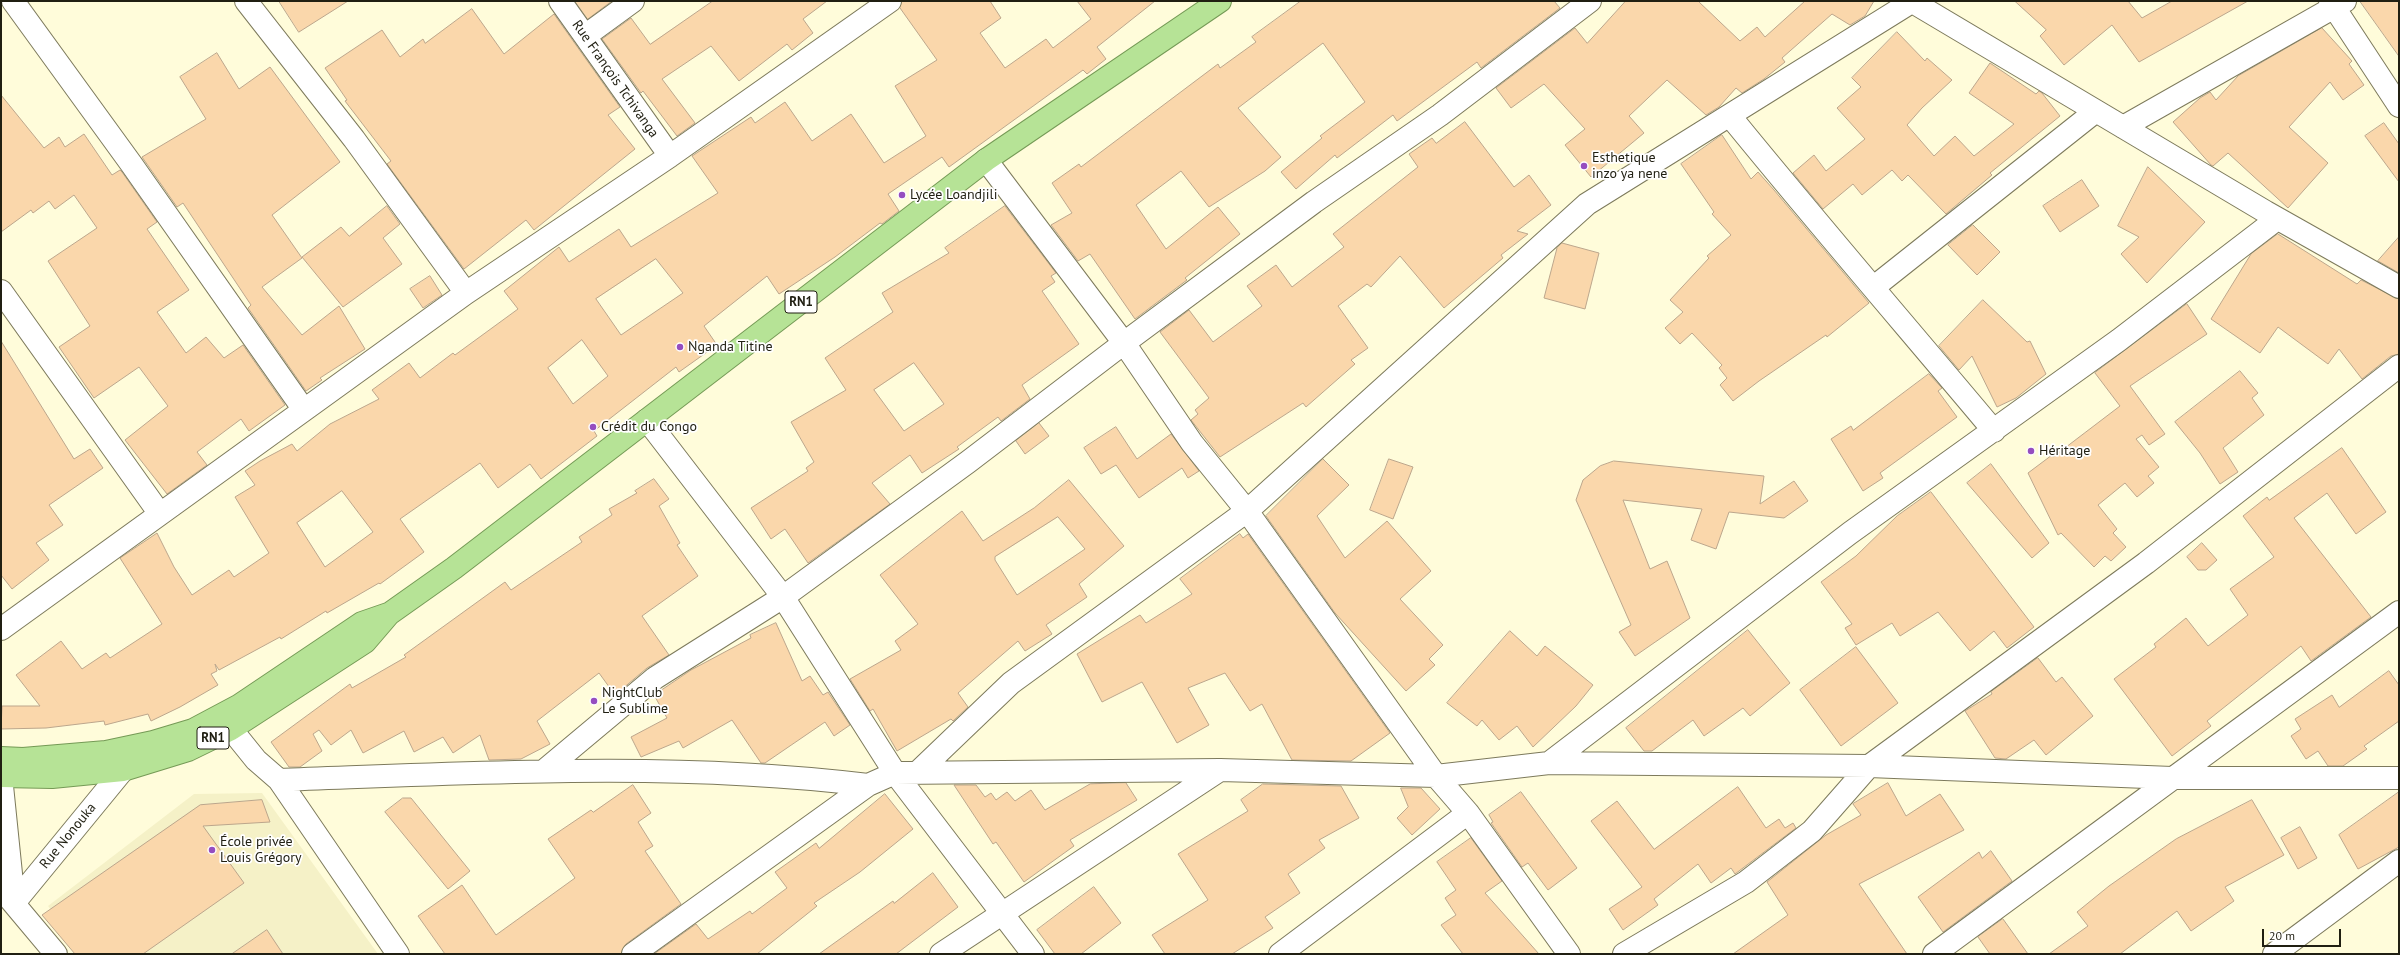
<!DOCTYPE html>
<html>
<head>
<meta charset="utf-8">
<style>
	body { margin:0 }
	#map { position:relative; width:2400px; height:955px; overflow:hidden; background:#fffcda; font-family:"PT Sans",sans-serif }
	canvas { display:block }
	.frame { position:absolute; inset:0; border:2px solid #201f12; pointer-events:none }
	.scale { position:absolute; left:2262px; top:929px; width:79px; height:18px; box-sizing:border-box; border:2px solid #201f12; border-top:0; padding-left:5px; font-size:12px; line-height:14px; white-space:nowrap; color:#201f12; -webkit-text-stroke:3px #fff; paint-order:stroke }
</style>
</head>
<body>
<div id="map">
<canvas width="2400" height="955"></canvas>
<div class="frame"></div>
<div class="scale">20 m</div>
</div>
<script>
const c = document.querySelector('canvas').getContext('2d');
c.lineJoin = 'round';
function fillPath(path, color) {
  c.fillStyle = color;
  c.fill(path, 'evenodd');
}
function strokePath(path, color, width, dash) {
  c.strokeStyle = color;
  c.lineWidth = width;
  c.lineCap = dash ? 'butt' : 'round';
  c.setLineDash(dash || []);
  c.stroke(path);
}
function drawText(font, color, halo, rows, align = 'center') {
  c.font = font + ' "PT Sans",sans-serif';
  c.lineWidth = 3.5;
  c.setLineDash([]);
  c.textBaseline = 'middle';
  c.strokeStyle = halo;
  c.fillStyle = color;
  for (const [text, x, y, turn = 0] of rows) {
    c.save();
    c.translate(x, y);
    c.rotate((+turn || 0) * Math.PI / 180);
    c.textAlign = isNaN(turn) ? turn : align;
    if (halo) c.strokeText(text, 0, 0);
    c.fillText(text, 0, 0);
    c.restore();
  }
}
fillPath(new Path2D(`
	M 262,793 L 378,954 L 86,954 L 48,906 L 194,794 Z`), '#f5f1c7');
const building = new Path2D(`
	M 279,1 L 348,1 L 299,32 Z
	M 575,1 L 612,1 L 588,19 Z
	M 713,1 L 827,1 L 803,19 L 813,33 L 792,50 L 787,44 L 739,81 L 711,46 L 662,79 L 695,123 L 677,136 L 643,91 L 641,93 L 602,39 L 631,18 L 650,44 Z
	M 902,1 L 990,1 L 1001,18 L 980,33 L 1005,68 L 1046,39 L 1053,48 L 1091,19 L 1077,1 L 1155,1 L 1097,47 L 1106,59 L 1087,74 L 1083,70 L 949,167 L 942,157 L 888,194 L 899,211 L 882,224 L 880,223 L 835,257 L 779,294 L 767,276 L 704,326 L 717,345 L 679,372 L 676,367 L 594,431 L 597,436 L 541,479 L 530,464 L 498,488 L 480,463 L 400,519 L 424,552 L 380,584 L 379,583 L 327,613 L 326,611 L 281,639 L 280,637 L 219,670 L 215,664 L 217,671 L 211,674 L 218,685 L 180,707 L 151,721 L 148,714 L 105,725 L 104,721 L 46,728 L 1,729 L 2,706 L 40,706 L 16,675 L 61,641 L 82,669 L 106,653 L 110,658 L 162,624 L 120,558 L 157,533 L 174,567 L 192,595 L 229,570 L 234,577 L 269,553 L 235,497 L 255,485 L 245,471 L 260,461 L 292,444 L 297,451 L 330,424 L 379,399 L 372,390 L 409,363 L 420,378 L 453,353 L 455,355 L 518,309 L 504,291 L 559,247 L 569,262 L 619,229 L 631,247 L 718,193 L 692,156 L 751,117 L 755,123 L 785,102 L 812,141 L 851,114 L 884,163 L 926,136 L 895,86 L 937,60 L 900,8 ZM 656,259 L 683,293 L 621,335 L 596,299 ZM 582,340 L 608,376 L 573,404 L 548,368 ZM 342,491 L 373,532 L 325,567 L 297,523 Z
	M 1301,1 L 1554,1 L 1560,8 L 1481,68 L 1477,62 L 1397,121 L 1393,115 L 1337,158 L 1335,155 L 1296,189 L 1281,172 L 1322,138 L 1320,136 L 1365,102 L 1323,43 L 1238,108 L 1281,157 L 1265,171 L 1209,207 L 1181,171 L 1136,205 L 1166,249 L 1218,207 L 1240,234 L 1185,278 L 1187,280 L 1135,319 L 1090,254 L 1078,261 L 1051,225 L 1072,213 L 1052,183 L 1079,164 L 1081,167 L 1218,64 L 1220,68 L 1256,42 L 1252,37 Z
	M 1626,1 L 1698,1 L 1740,41 L 1757,27 L 1765,37 L 1805,1 L 1874,1 L 1865,16 L 1850,25 L 1832,14 L 1782,58 L 1785,62 L 1764,79 L 1742,93 L 1736,88 L 1719,107 L 1706,115 L 1667,80 L 1629,116 L 1644,133 L 1591,177 L 1565,145 L 1585,129 L 1544,84 L 1511,108 L 1496,88 L 1575,28 L 1587,43 Z
	M 2015,1 L 2128,1 L 2142,18 L 2172,1 L 2248,1 L 2139,62 L 2112,25 L 2064,65 L 2040,36 L 2046,30 Z
	M 2360,1 L 2399,1 L 2399,56 Z
	M 472,9 L 504,54 L 554,14 L 620,107 L 608,115 L 635,149 L 534,230 L 526,220 L 464,269 L 387,164 L 391,161 L 345,101 L 347,100 L 325,68 L 382,30 L 400,57 L 423,39 L 425,43 Z
	M 2322,28 L 2352,61 L 2349,64 L 2364,85 L 2343,100 L 2330,82 L 2289,127 L 2328,163 L 2288,208 L 2228,153 L 2213,166 L 2211,165 L 2173,122 L 2200,98 L 2210,92 L 2216,100 L 2238,76 Z
	M 1897,32 L 1925,61 L 1927,58 L 1952,80 L 1922,108 L 1907,125 L 1934,156 L 1955,136 L 1974,156 L 2014,124 L 1969,93 L 1990,63 L 2036,94 L 2039,91 L 2042,93 L 2060,116 L 1990,173 L 1992,175 L 1946,214 L 1908,175 L 1902,181 L 1892,170 L 1862,195 L 1853,184 L 1823,209 L 1793,173 L 1814,155 L 1826,171 L 1865,139 L 1837,108 L 1861,87 L 1852,78 Z
	M 217,53 L 239,89 L 270,67 L 340,162 L 272,215 L 302,258 L 262,287 L 302,335 L 339,306 L 365,349 L 320,378 L 322,380 L 306,391 L 248,308 L 251,305 L 183,203 L 177,207 L 142,157 L 206,119 L 180,77 Z
	M 1,95 L 44,148 L 59,137 L 65,147 L 84,134 L 112,175 L 120,170 L 122,172 L 157,222 L 147,229 L 189,290 L 157,312 L 186,353 L 206,337 L 224,358 L 243,345 L 285,405 L 249,431 L 241,419 L 197,452 L 207,465 L 167,494 L 125,440 L 168,406 L 139,367 L 94,398 L 59,347 L 90,326 L 48,261 L 97,228 L 74,195 L 55,209 L 49,201 L 33,213 L 31,210 L 1,232 Z
	M 1465,122 L 1514,187 L 1529,175 L 1551,205 L 1517,231 L 1528,234 L 1501,255 L 1503,258 L 1444,308 L 1400,256 L 1371,287 L 1367,284 L 1338,306 L 1368,348 L 1351,360 L 1355,364 L 1306,407 L 1303,403 L 1220,457 L 1191,420 L 1198,414 L 1195,410 L 1209,398 L 1160,332 L 1189,310 L 1213,342 L 1262,306 L 1247,286 L 1276,265 L 1292,287 L 1344,247 L 1333,234 L 1418,167 L 1409,154 L 1432,138 L 1436,143 Z
	M 2384,123 L 2399,144 L 2399,182 L 2365,136 Z
	M 1722,135 L 1751,179 L 1758,172 L 1774,190 L 1869,303 L 1827,337 L 1826,335 L 1759,381 L 1733,401 L 1720,385 L 1727,378 L 1719,368 L 1722,365 L 1692,333 L 1680,344 L 1665,328 L 1683,312 L 1670,300 L 1709,258 L 1707,256 L 1731,235 L 1712,214 L 1714,212 L 1681,164 Z
	M 2148,167 L 2205,222 L 2147,283 L 2121,254 L 2139,237 L 2118,226 Z
	M 2082,180 L 2099,206 L 2060,232 L 2043,206 Z
	M 387,206 L 400,224 L 383,238 L 402,264 L 343,307 L 302,257 L 341,227 L 349,236 Z
	M 1005,206 L 1056,273 L 1051,276 L 1055,282 L 1042,291 L 1079,344 L 1022,385 L 1030,399 L 1001,421 L 998,417 L 957,447 L 959,449 L 922,473 L 910,455 L 872,483 L 890,504 L 808,563 L 785,529 L 771,539 L 751,508 L 808,471 L 806,468 L 814,462 L 791,422 L 846,390 L 825,358 L 893,312 L 882,293 L 949,253 L 945,248 ZM 914,363 L 944,404 L 904,431 L 874,390 Z
	M 1973,225 L 2000,252 L 1977,275 L 1948,245 Z
	M 2278,234 L 2357,284 L 2361,280 L 2399,299 L 2399,354 L 2391,356 L 2362,379 L 2339,349 L 2328,364 L 2278,327 L 2260,353 L 2211,319 L 2251,254 Z
	M 2399,237 L 2399,273 L 2378,261 Z
	M 1562,243 L 1599,253 L 1585,309 L 1544,298 L 1557,248 Z
	M 430,276 L 442,295 L 423,308 L 410,289 Z
	M 1983,300 L 2027,342 L 2030,341 L 2046,374 L 2016,398 L 1997,407 L 1972,356 L 1959,370 L 1939,346 Z
	M 2187,304 L 2207,334 L 2130,386 L 2165,434 L 2149,445 L 2142,435 L 2136,439 L 2159,467 L 2148,476 L 2154,483 L 2137,497 L 2125,483 L 2098,505 L 2117,529 L 2113,533 L 2126,547 L 2111,561 L 2105,556 L 2094,567 L 2061,533 L 2058,535 L 2028,473 L 2052,455 L 2053,457 L 2120,406 L 2095,373 Z
	M 1,341 L 74,459 L 90,449 L 103,468 L 49,505 L 63,525 L 36,543 L 49,560 L 12,589 L 1,575 Z
	M 2240,371 L 2258,393 L 2252,398 L 2264,415 L 2223,448 L 2238,472 L 2220,484 L 2200,453 L 2175,422 Z
	M 1929,374 L 1942,388 L 1938,391 L 1957,417 L 1880,473 L 1883,478 L 1863,491 L 1831,439 L 1851,426 L 1853,430 Z
	M 1039,423 L 1049,436 L 1025,454 L 1016,441 Z
	M 1116,427 L 1137,459 L 1171,434 L 1199,471 L 1188,478 L 1182,468 L 1139,498 L 1116,465 L 1101,474 L 1084,448 Z
	M 2342,448 L 2386,512 L 2356,534 L 2327,493 L 2294,518 L 2371,617 L 2311,661 L 2301,646 L 2207,721 L 2211,726 L 2172,756 L 2114,679 L 2156,647 L 2154,644 L 2186,618 L 2208,646 L 2248,615 L 2230,589 L 2274,557 L 2243,516 L 2267,497 L 2269,500 Z
	M 1323,459 L 1349,485 L 1317,516 L 1345,558 L 1387,521 L 1431,571 L 1400,599 L 1443,645 L 1429,659 L 1435,665 L 1406,691 L 1335,613 L 1266,516 Z
	M 1389,459 L 1413,467 L 1393,519 L 1370,510 Z
	M 1614,461 L 1764,476 L 1760,504 L 1794,481 L 1808,501 L 1784,518 L 1729,512 L 1716,549 L 1691,540 L 1702,509 L 1623,500 L 1650,569 L 1667,561 L 1690,618 L 1635,656 L 1619,632 L 1631,625 L 1576,500 L 1583,480 L 1600,466 Z
	M 1991,464 L 2049,543 L 2032,558 L 1967,483 Z
	M 654,479 L 669,499 L 659,506 L 680,543 L 677,545 L 698,576 L 642,616 L 669,655 L 647,668 L 615,695 L 599,673 L 537,721 L 550,744 L 521,759 L 489,760 L 480,735 L 453,753 L 443,737 L 414,752 L 404,731 L 363,753 L 351,730 L 331,745 L 319,730 L 313,734 L 322,751 L 300,767 L 289,767 L 271,742 L 350,684 L 352,688 L 406,657 L 404,655 L 505,582 L 511,590 L 582,542 L 579,537 L 612,515 L 609,509 L 637,493 L 635,491 Z
	M 1069,480 L 1124,546 L 1079,584 L 1087,597 L 1046,625 L 1052,634 L 1025,651 L 1018,641 L 958,693 L 968,707 L 953,721 L 951,719 L 897,751 L 873,709 L 870,711 L 850,679 L 901,650 L 895,641 L 918,624 L 880,575 L 962,511 L 983,541 L 1034,508 ZM 1058,517 L 1085,549 L 1017,595 L 995,560 L 995,557 Z
	M 1931,492 L 2034,627 L 2007,648 L 1994,631 L 1970,651 L 1938,612 L 1900,636 L 1892,623 L 1856,645 L 1845,628 L 1852,624 L 1821,582 L 1856,556 L 1897,516 Z
	M 1240,534 L 1243,538 L 1248,534 L 1390,733 L 1351,761 L 1292,760 L 1262,704 L 1250,711 L 1225,673 L 1188,688 L 1209,725 L 1177,743 L 1142,682 L 1102,702 L 1077,654 L 1140,615 L 1146,623 L 1192,594 L 1180,579 Z
	M 2202,543 L 2217,560 L 2206,570 L 2198,570 L 2187,557 Z
	M 776,623 L 802,681 L 810,676 L 823,695 L 828,692 L 850,725 L 834,736 L 825,722 L 765,763 L 761,763 L 732,720 L 683,748 L 679,741 L 641,757 L 631,737 L 667,718 L 654,695 L 691,670 L 751,638 L 750,635 Z
	M 1748,630 L 1790,683 L 1750,716 L 1743,708 L 1704,736 L 1693,720 L 1652,751 L 1644,751 L 1626,728 Z
	M 1510,631 L 1537,656 L 1545,646 L 1593,685 L 1576,706 L 1533,747 L 1517,726 L 1499,740 L 1482,720 L 1477,726 L 1447,703 Z
	M 1856,647 L 1898,703 L 1841,746 L 1800,690 Z
	M 2038,658 L 2056,682 L 2062,677 L 2093,716 L 2046,755 L 2034,740 L 2006,759 L 1995,758 L 1965,711 L 1992,694 L 1991,692 Z
	M 2389,671 L 2399,685 L 2399,721 L 2364,746 L 2367,749 L 2343,766 L 2328,766 L 2318,751 L 2306,759 L 2291,736 L 2301,729 L 2295,719 L 2332,695 L 2339,707 Z
	M 1126,783 L 1137,800 L 1070,840 L 1074,846 L 1024,882 L 996,842 L 993,844 L 954,785 L 976,785 L 985,797 L 991,793 L 996,800 L 1007,792 L 1015,801 L 1031,790 L 1045,810 L 1090,784 Z
	M 1888,783 L 1906,816 L 1940,794 L 1964,830 L 1859,884 L 1907,954 L 1733,954 L 1788,915 L 1767,882 L 1826,835 L 1861,815 L 1853,804 Z
	M 1263,784 L 1341,786 L 1359,818 L 1319,840 L 1325,848 L 1288,874 L 1300,893 L 1265,917 L 1273,928 L 1232,954 L 1165,954 L 1152,935 L 1208,900 L 1178,854 L 1248,811 L 1241,800 Z
	M 633,785 L 651,813 L 638,822 L 653,846 L 645,851 L 681,904 L 626,944 L 621,954 L 445,954 L 418,916 L 462,885 L 496,935 L 575,878 L 548,839 L 591,810 L 593,812 Z
	M 1738,787 L 1766,828 L 1779,819 L 1785,828 L 1793,823 L 1796,828 L 1735,874 L 1731,868 L 1711,883 L 1698,864 L 1654,899 L 1658,905 L 1623,930 L 1609,909 L 1642,887 L 1591,821 L 1617,801 L 1654,849 Z
	M 1401,788 L 1421,788 L 1440,809 L 1412,835 L 1397,818 L 1408,807 Z
	M 1521,792 L 1577,868 L 1548,890 L 1528,863 L 1522,867 L 1491,823 L 1493,822 L 1489,815 Z
	M 2399,792 L 2399,847 L 2358,869 L 2339,835 Z
	M 885,794 L 913,829 L 860,872 L 814,903 L 817,906 L 757,954 L 654,954 L 696,924 L 708,939 L 750,911 L 752,914 L 787,888 L 775,872 L 816,843 L 819,848 Z
	M 403,798 L 411,798 L 470,871 L 448,889 L 385,812 Z
	M 262,800 L 270,822 L 203,826 L 244,883 L 143,954 L 75,954 L 42,915 L 200,805 Z
	M 2252,800 L 2284,855 L 2225,887 L 2234,901 L 2191,931 L 2177,911 L 2120,954 L 2049,954 L 2088,926 L 2077,912 L 2109,886 L 2176,839 Z
	M 2300,827 L 2317,858 L 2298,869 L 2281,838 Z
	M 1471,838 L 1502,881 L 1485,893 L 1539,954 L 1463,954 L 1441,925 L 1456,915 L 1445,898 L 1456,890 L 1437,862 Z
	M 1991,851 L 2012,881 L 1943,932 L 1918,897 L 1979,852 L 1982,858 Z
	M 933,873 L 958,907 L 896,954 L 819,954 L 893,901 L 894,903 Z
	M 1094,887 L 1121,923 L 1081,954 L 1055,954 L 1037,930 Z
	M 2003,919 L 2028,954 L 1990,954 L 1978,937 Z
	M 267,930 L 283,954 L 232,954 Z`);
fillPath(building, '#fad7ab');
strokePath(building, '#bca68c', 1);
const minor = new Path2D(`
	M 13,1 L 132,165 L 304,410
	M 246,1 L 354,139 L 466,293
	M 560,1 L 670,156
	M 1911,1 L 2266,212 L 2399,287
	M 2330,1 L 2399,106
	M 585,36 L 633,1
	M 1730,116 C 1817,223 1906,326 1994,431
	M 2123,127 L 2345,1
	M 986,160 L 1124,343 L 1192,443 L 1247,511 L 1436,776 L 1468,813 L 1569,954
	M 1874,287 L 2096,111
	M 1,291 L 160,514
	M 647,420 L 783,597 L 895,773 L 1033,954
	M 1,629 L 466,293 L 670,156 L 890,1
	M 231,729 L 256,760 L 279,780 L 398,954
	M 1549,763 L 1850,533 L 2119,340 L 2277,219
	M 545,770 L 655,678 L 783,597 L 968,462 L 1124,343 L 1314,202 L 1440,115 L 1590,1
	M 917,773 L 1011,683 L 1247,511 L 1587,204 L 1913,1
	M 1,776 L 14,903
	M 279,780 C 475,773 673,761 868,785
	M 4,892 L 56,954
	M 14,903 L 123,770
	M 633,954 L 868,785 L 895,773 L 1220,770 L 1436,776 L 1549,763 L 1869,766 L 2172,778 L 2399,778
	M 941,954 L 1220,770
	M 1280,954 L 1468,813
	M 1624,954 L 1746,882 L 1812,831 L 1869,766 L 2146,563 L 2399,366
	M 1934,954 L 2399,612
	M 2274,954 L 2399,861`);
const trunk = new Path2D(`
	M 1,758 L 23,759 L 106,752 L 153,742 L 193,730 L 240,705 L 362,623 L 388,614
	M 1,776 L 52,777 L 123,770 L 188,750 L 231,729 L 365,642 L 389,614 L 454,568 L 986,160 L 1220,1`);
strokePath(minor, '#7d7a5c', 24);
strokePath(trunk, '#759a56', 24);
strokePath(minor, '#fff', 22);
strokePath(trunk, '#b6e396', 22);
for (const [x, y, r, color] of [
	[1584,166,4,"#954dc0"],
	[902,195,4,"#954dc0"],
	[680,347,4,"#954dc0"],
	[593,427,4,"#954dc0"],
	[2031,451,4,"#954dc0"],
	[594,701,4,"#954dc0"],
	[212,850,4,"#954dc0"]
]) {
  const dot = new Path2D();
  dot.arc(x, y, r, 0, 2 * Math.PI);
  c.fillStyle = color;
  c.fill(dot);
  strokePath(dot, '#fff', 1.5);
}
for (const [x, y, w] of [
	[801,302,32],
	[213,738,32]
]) {
  const box = new Path2D();
  box.roundRect(x - w / 2, y - 11, w, 22, 3);
  c.fillStyle = '#fff';
  c.fill(box);
  strokePath(box, '#201f12', 1);
}
drawText('bold 13px', '#201f12', null, [
	["RN1",801,302],
	["RN1",213,738]
]);
drawText('14px', '#201f12', '#fff', [
	["Rue François Tchivanga",615,79,55],
	["Rue Nonouka",68,836,-51]
]);
drawText('14px', '#201f12', '#fff', [
	["Esthetique",1592,158],
	["inzo ya nene",1592,174],
	["Lycée Loandjili",910,195],
	["Nganda Titine",688,347],
	["Crédit du Congo",601,427],
	["Héritage",2039,451],
	["NightClub",602,693],
	["Le Sublime",602,709],
	["École privée",220,842],
	["Louis Grégory",220,858]
], 'left');
</script>
</body>
</html>
